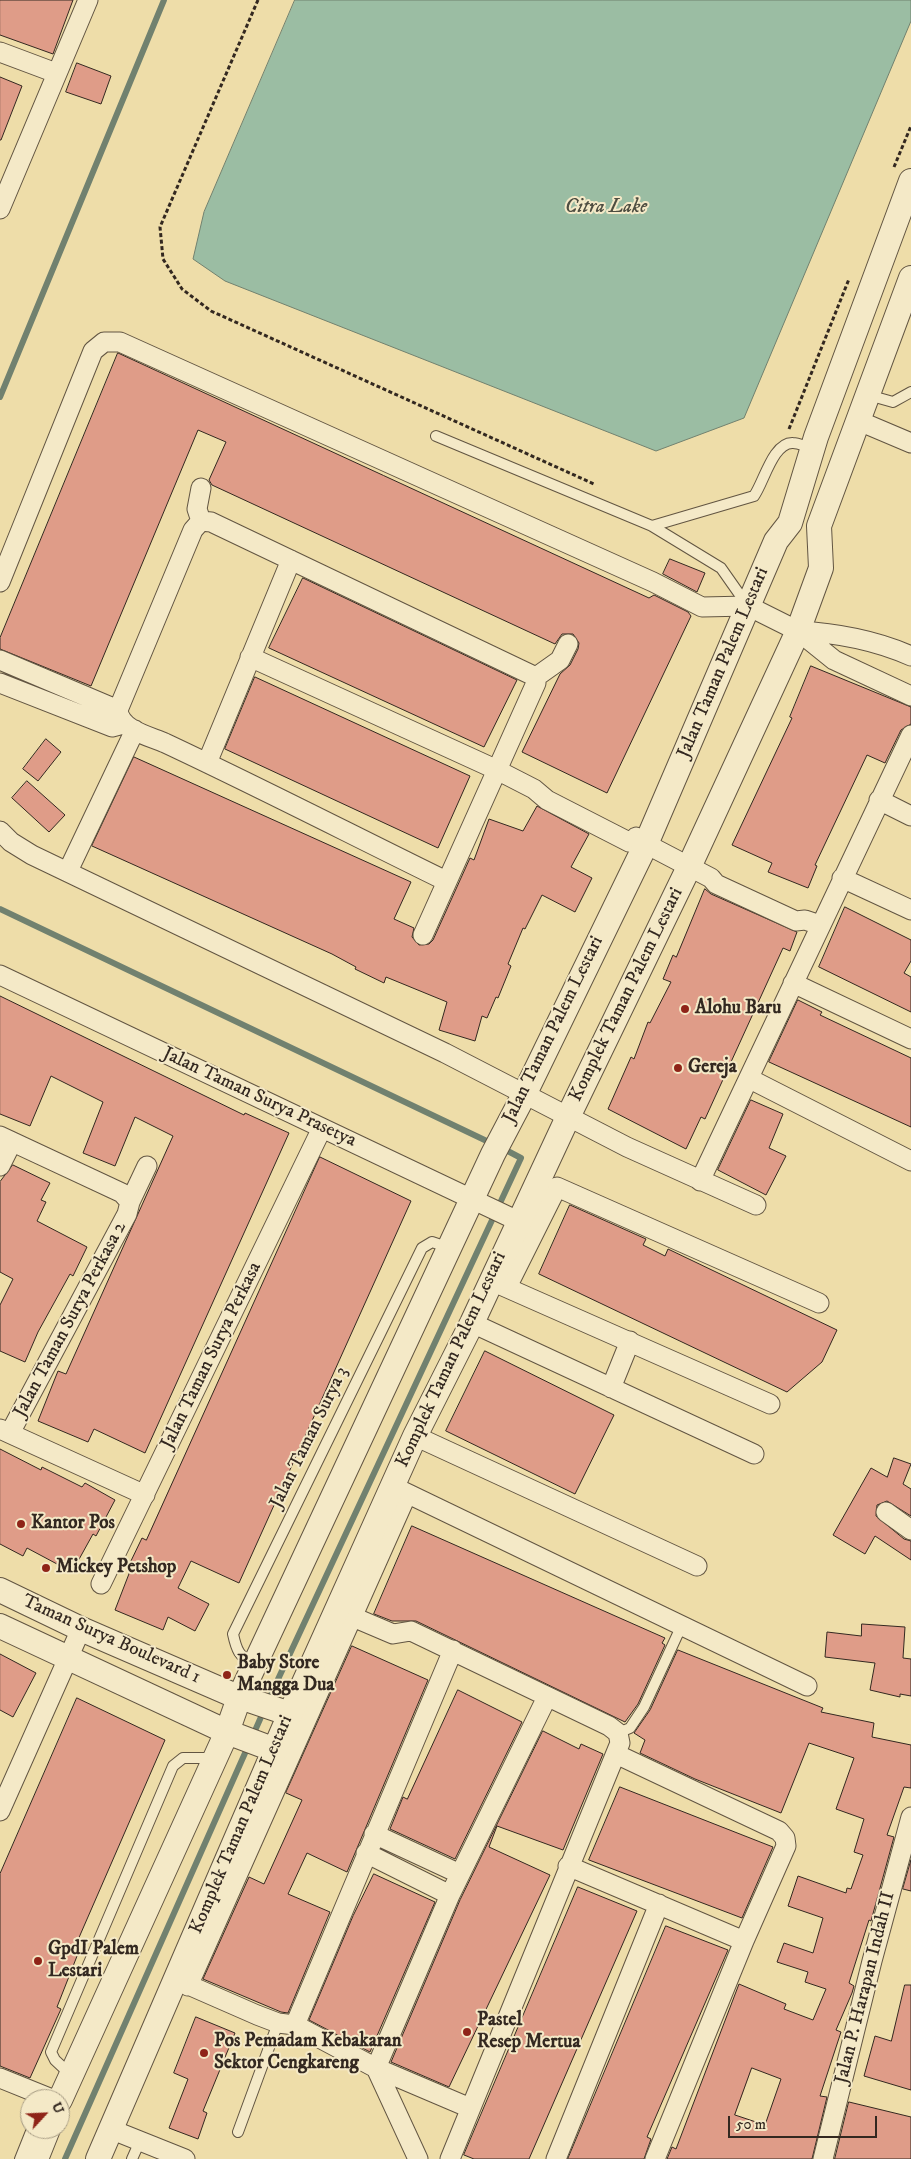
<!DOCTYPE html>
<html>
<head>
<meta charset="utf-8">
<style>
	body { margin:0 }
	#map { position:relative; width:911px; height:2159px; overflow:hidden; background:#eedda9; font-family:"IM FELL DW Pica",serif }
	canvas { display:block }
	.north { position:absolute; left:20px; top:2089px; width:50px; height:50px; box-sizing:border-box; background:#f4e9c7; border:1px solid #a79c84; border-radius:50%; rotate:65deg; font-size:14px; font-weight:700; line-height:20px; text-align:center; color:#332820 }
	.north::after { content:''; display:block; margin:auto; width:18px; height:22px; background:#8f2418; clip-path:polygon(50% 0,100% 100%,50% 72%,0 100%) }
	.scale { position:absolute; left:728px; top:2116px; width:149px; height:22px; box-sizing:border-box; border:2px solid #332820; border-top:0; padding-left:6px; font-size:15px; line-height:18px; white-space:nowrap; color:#332820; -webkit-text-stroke:4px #f4e9c7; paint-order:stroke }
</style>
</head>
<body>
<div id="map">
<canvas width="911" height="2159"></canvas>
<div class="north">U</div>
<div class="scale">50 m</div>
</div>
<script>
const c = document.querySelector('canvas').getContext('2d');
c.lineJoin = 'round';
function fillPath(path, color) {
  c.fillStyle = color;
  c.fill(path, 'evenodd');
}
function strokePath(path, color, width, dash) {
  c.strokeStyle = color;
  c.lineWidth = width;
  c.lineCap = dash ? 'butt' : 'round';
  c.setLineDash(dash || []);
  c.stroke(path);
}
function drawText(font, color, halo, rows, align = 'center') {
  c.font = font + ' "IM FELL DW Pica",serif';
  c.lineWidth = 4;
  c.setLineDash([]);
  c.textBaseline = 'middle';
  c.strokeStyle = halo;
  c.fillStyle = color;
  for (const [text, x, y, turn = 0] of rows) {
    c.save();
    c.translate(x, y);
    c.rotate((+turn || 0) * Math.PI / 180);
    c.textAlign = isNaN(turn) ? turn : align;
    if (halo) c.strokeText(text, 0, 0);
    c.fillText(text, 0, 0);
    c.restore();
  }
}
const water = new Path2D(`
	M 295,0 L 911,0 L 911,21 L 744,418 L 656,451 L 225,281 L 193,259 L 204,212 Z`);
fillPath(water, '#9bbda3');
strokePath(water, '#71816f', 1);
strokePath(new Path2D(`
	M 0,397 L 164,0
	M 0,909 L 493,1144
	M 65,2159 L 273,1690 L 521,1158 L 502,1148`), '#71816f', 6);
const building = new Path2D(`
	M 0,0 L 73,0 L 53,54 L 0,35 Z
	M 77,63 L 111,76 L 101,104 L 66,92 Z
	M 0,77 L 22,86 L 1,140 L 0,140 Z
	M 118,353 L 649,598 L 654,595 L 688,612 L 691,616 L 607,793 L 522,752 L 560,674 L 570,665 L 578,649 L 579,643 L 573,634 L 562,634 L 555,644 L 212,485 L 209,480 L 226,442 L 198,430 L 91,686 L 0,649 L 0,638 Z
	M 670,559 L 705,573 L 697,592 L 663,574 Z
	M 303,578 L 517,680 L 484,747 L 269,648 Z
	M 811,666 L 911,707 L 911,724 L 901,730 L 885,763 L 867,755 L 815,865 L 817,866 L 808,888 L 768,872 L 772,863 L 732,845 L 792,718 L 790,717 Z
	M 255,677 L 470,776 L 438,848 L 225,749 Z
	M 46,739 L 61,752 L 38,781 L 23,769 Z
	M 134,757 L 411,882 L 394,919 L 414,928 L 412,937 L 419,945 L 429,944 L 433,940 L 470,858 L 474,860 L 489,819 L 523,831 L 537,806 L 589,834 L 571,867 L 592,878 L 575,912 L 542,895 L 525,929 L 523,928 L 508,964 L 511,966 L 498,998 L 496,997 L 487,1018 L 482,1016 L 475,1041 L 439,1030 L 447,1002 L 386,977 L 384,983 L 355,969 L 356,967 L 332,954 L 92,846 Z
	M 27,781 L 65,815 L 49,832 L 12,798 Z
	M 705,889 L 711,894 L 797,932 L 790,951 L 783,948 L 705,1119 L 701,1117 L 686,1149 L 608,1109 L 631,1057 L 634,1059 L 648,1022 L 650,1023 L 671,982 L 663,979 L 673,955 L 676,957 Z
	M 845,907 L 911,940 L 911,961 L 904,973 L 911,977 L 911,1012 L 819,967 Z
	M 0,996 L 244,1115 L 245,1113 L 289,1133 L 145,1453 L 94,1429 L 88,1442 L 38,1421 L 58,1371 L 66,1374 L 173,1136 L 135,1117 L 115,1166 L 83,1153 L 103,1102 L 51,1076 L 30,1126 L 0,1114 Z
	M 798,1000 L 822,1012 L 820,1015 L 911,1058 L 911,1127 L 769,1062 Z
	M 751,1100 L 783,1114 L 769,1148 L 786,1156 L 766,1195 L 718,1170 Z
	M 320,1157 L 411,1201 L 239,1583 L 191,1561 L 178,1588 L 209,1604 L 195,1631 L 168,1617 L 163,1630 L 115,1610 L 132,1566 L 129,1565 L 142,1538 L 146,1540 Z
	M 13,1165 L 50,1183 L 41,1200 L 46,1202 L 37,1221 L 87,1247 L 73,1276 L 70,1274 L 38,1332 L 25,1362 L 0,1351 L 0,1305 L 13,1279 L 0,1272 L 0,1182 Z
	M 570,1205 L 646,1239 L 643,1245 L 665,1256 L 668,1249 L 837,1330 L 822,1362 L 787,1392 L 539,1274 Z
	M 485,1351 L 614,1415 L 575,1494 L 446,1431 Z
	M 0,1449 L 41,1470 L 42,1467 L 82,1487 L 85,1483 L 115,1500 L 96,1536 L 93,1534 L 72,1572 L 27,1548 L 23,1556 L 0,1544 Z
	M 894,1458 L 911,1464 L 903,1484 L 911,1489 L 911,1516 L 887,1501 L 877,1505 L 876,1516 L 904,1539 L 911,1541 L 911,1560 L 875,1536 L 865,1554 L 833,1535 L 871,1468 L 887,1477 Z
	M 412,1526 L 665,1638 L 662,1643 L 665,1645 L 638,1704 L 625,1722 L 416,1621 L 392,1621 L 374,1614 Z
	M 862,1624 L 905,1627 L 903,1658 L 911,1659 L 911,1696 L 900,1694 L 900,1697 L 870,1690 L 875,1663 L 825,1657 L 827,1632 L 861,1636 Z
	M 352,1646 L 428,1680 L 347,1872 L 307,1853 L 288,1894 L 330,1912 L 288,2013 L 281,2012 L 203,1979 L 249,1877 L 264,1884 L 302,1800 L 286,1793 Z
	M 678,1650 L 823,1708 L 821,1712 L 874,1723 L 872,1737 L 911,1745 L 911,1788 L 904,1787 L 887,1835 L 894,1837 L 871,1921 L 869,1920 L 849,1983 L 854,1986 L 852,1993 L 836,2030 L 841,2032 L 820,2096 L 827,2097 L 812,2159 L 667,2159 L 672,2147 L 676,2149 L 739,1984 L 786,2004 L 784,2009 L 813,2020 L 826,1989 L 805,1982 L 808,1972 L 777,1962 L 784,1943 L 813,1953 L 823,1918 L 788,1906 L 798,1876 L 846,1893 L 847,1888 L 851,1889 L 863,1855 L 854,1852 L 864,1819 L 836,1809 L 854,1758 L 809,1743 L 781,1813 L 695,1779 L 640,1753 L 645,1740 L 634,1733 L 650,1710 ZM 752,2068 L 781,2079 L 765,2125 L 735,2115 Z
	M 0,1654 L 36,1673 L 13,1717 L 0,1710 Z
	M 458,1690 L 522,1722 L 455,1859 L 390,1829 L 403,1797 L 407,1799 Z
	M 77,1698 L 165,1740 L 74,1949 L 79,1951 L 57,2007 L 61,2009 L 30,2078 L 0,2066 L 0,1874 Z
	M 543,1731 L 579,1749 L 581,1744 L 603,1754 L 563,1850 L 497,1826 L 489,1847 L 550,1875 L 449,2087 L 391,2062 L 460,1900 Z
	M 620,1787 L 773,1847 L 742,1918 L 589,1860 Z
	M 911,1860 L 911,1891 L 903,1889 Z
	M 374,1874 L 435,1902 L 370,2052 L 309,2020 L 353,1916 Z
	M 578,1887 L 637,1911 L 529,2159 L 474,2159 L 464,2155 Z
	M 666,1926 L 728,1950 L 647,2137 L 651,2139 L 644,2159 L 568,2159 Z
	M 905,1985 L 911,1985 L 911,2090 L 864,2076 L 875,2036 L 891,2041 Z
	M 196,2017 L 235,2033 L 203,2111 L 207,2113 L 198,2139 L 169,2128 L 188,2079 L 174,2073 Z
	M 849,2102 L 911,2117 L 911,2159 L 835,2159 Z`);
fillPath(building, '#df9c88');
strokePath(building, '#332820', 1);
const service = new Path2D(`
	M 868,395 L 893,402 L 911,392
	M 436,436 L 652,526 L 721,568 L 747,605
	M 652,526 L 754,496 C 764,482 773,442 793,443 C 799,443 806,447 812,448
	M 255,1663 C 239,1659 236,1648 233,1634 L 422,1248 L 432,1242 L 450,1248
	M 618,1733 L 630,1728 L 644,1707 L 681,1627
	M 71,2075 L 55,2060 L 51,2052 L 173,1766 L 183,1758 L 214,1758
	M 238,2132 L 278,2023
	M 20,2159 L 32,2129
	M 132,2159 L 140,2141`);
const minor = new Path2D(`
	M 0,52 L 56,73
	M 0,209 L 88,0
	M 859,421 L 911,443
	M 201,488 L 197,509 L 201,521
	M 201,521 L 193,530 L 118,710 C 120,730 149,736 165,743 C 259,787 352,835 446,881
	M 201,521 L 211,522 L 536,677
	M 0,582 L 93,351 L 104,342 L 120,342 L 653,582 L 702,607 L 748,606 L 798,631 L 834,660 L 911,696
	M 798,631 C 837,633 875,640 911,656
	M 250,657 L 495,769 L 534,789 L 547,800 L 629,842 L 646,844
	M 0,660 L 118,710
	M 0,683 L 112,727 L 123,724
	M 207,763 L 291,560
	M 879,800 L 911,816
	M 0,831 L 11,842 L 32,855 L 445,1053 L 627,1147 L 756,1205
	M 636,837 L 646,844 L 711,878 L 716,884 L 796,921 L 805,920 L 820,925
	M 68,871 L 135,730
	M 842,878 L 911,910
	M 423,935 L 536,683 L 536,677 L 560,660 L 568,644
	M 0,975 L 518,1221
	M 793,983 L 911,1039
	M 750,1079 L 911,1161
	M 0,1136 L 122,1193 L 130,1202
	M 0,1166 L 12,1142
	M 700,1181 L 911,735
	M 496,1283 L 770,1404
	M 507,1287 L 557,1187 L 819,1303
	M 472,1323 L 754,1454
	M 611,1388 L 630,1341
	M 0,1429 L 145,1495
	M 10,1433 L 127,1214 L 130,1202 L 147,1166
	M 415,1436 L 697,1566
	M 396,1488 L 807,1686
	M 886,1512 L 911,1530
	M 101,1584 L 322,1128
	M 353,1617 L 393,1634 L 411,1631 L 609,1726 L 618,1733 L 620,1743 L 450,2159
	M 616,1754 L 779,1831 L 785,1838 L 786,1846 L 744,1941 L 655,2159
	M 0,1811 L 81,1629
	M 374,1834 L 460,1874
	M 366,1853 L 450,1895
	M 568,1866 L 744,1941
	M 177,1980 L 257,2015 L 278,2023 L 295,2025 L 376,2068 L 470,2108
	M 188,1986 L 407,1494
	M 295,2025 L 453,1650
	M 0,2078 L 52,2099
	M 110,2129 L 185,2159
	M 418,2159 L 376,2068 L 450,1895 L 547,1697
	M 556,2159 L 659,1904
	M 823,2159 L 872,1961 L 911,1817`);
const tertiary = new Path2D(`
	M 0,1590 L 81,1629 L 231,1694 L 290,1714
	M 0,1626 L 227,1732 L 275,1750
	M 60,2100 L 227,1732 L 239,1698 L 493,1154 L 525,1093 L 646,844 L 776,541 L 790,523 L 816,437 L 911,181
	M 36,2159 L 48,2129
	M 98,2159 L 290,1714 L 415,1436 L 472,1323 L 568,1117 L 689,867 L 798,631 L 821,568 L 819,526 L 911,278`);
strokePath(service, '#625542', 12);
strokePath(minor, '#625542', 21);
strokePath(tertiary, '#625542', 26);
strokePath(new Path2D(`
	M 258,0 L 160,227 L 163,259 L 182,289 L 211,311 L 594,484
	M 894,167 L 911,126
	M 789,429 L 849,279`), '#332820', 3, [4, 2.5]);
strokePath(service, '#f4e9c7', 10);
strokePath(minor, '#f4e9c7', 19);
strokePath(tertiary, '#f4e9c7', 24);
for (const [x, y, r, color] of [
	[685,1009,5,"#8f2418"],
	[678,1068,5,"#8f2418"],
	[21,1524,5,"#8f2418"],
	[46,1568,5,"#8f2418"],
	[227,1675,5,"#8f2418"],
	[38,1961,5,"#8f2418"],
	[467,2032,5,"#8f2418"],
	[204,2053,5,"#8f2418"]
]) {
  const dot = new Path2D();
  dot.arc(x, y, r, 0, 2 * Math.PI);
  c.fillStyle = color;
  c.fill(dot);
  strokePath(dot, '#f4e9c7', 2);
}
drawText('19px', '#332820', '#f4e9c7', [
	["Jalan Taman Palem Lestari",724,663,-67],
	["Komplek Taman Palem Lestari",627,995,-64],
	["Jalan Taman Palem Lestari",554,1030,-64],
	["Jalan Taman Surya Prasetya",259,1098,25],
	["Jalan Taman Surya Perkasa 2",71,1320,-62],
	["Jalan Taman Surya Perkasa",212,1356,-64],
	["Komplek Taman Palem Lestari",452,1360,-65],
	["Jalan Taman Surya 3",310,1438,-64],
	["Taman Surya Boulevard 1",111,1640,24],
	["Komplek Taman Palem Lestari",242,1825,-67],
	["Jalan P. Harapan Indah II",866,1988,-76]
]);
drawText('bold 19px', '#332820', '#f4e9c7', [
	["Alohu Baru",695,1009],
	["Gereja",688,1068],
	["Kantor Pos",31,1524],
	["Mickey Petshop",56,1568],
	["Baby Store",237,1664],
	["Mangga Dua",237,1686],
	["GpdI Palem",48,1950],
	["Lestari",48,1972],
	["Pastel",477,2021],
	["Resep Mertua",477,2043],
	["Pos Pemadam Kebakaran",214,2042],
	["Sektor Cengkareng",214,2064]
], 'left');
drawText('italic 20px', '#4d4d41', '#f4e9c7', [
	["Citra Lake",606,208]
]);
</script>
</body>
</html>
